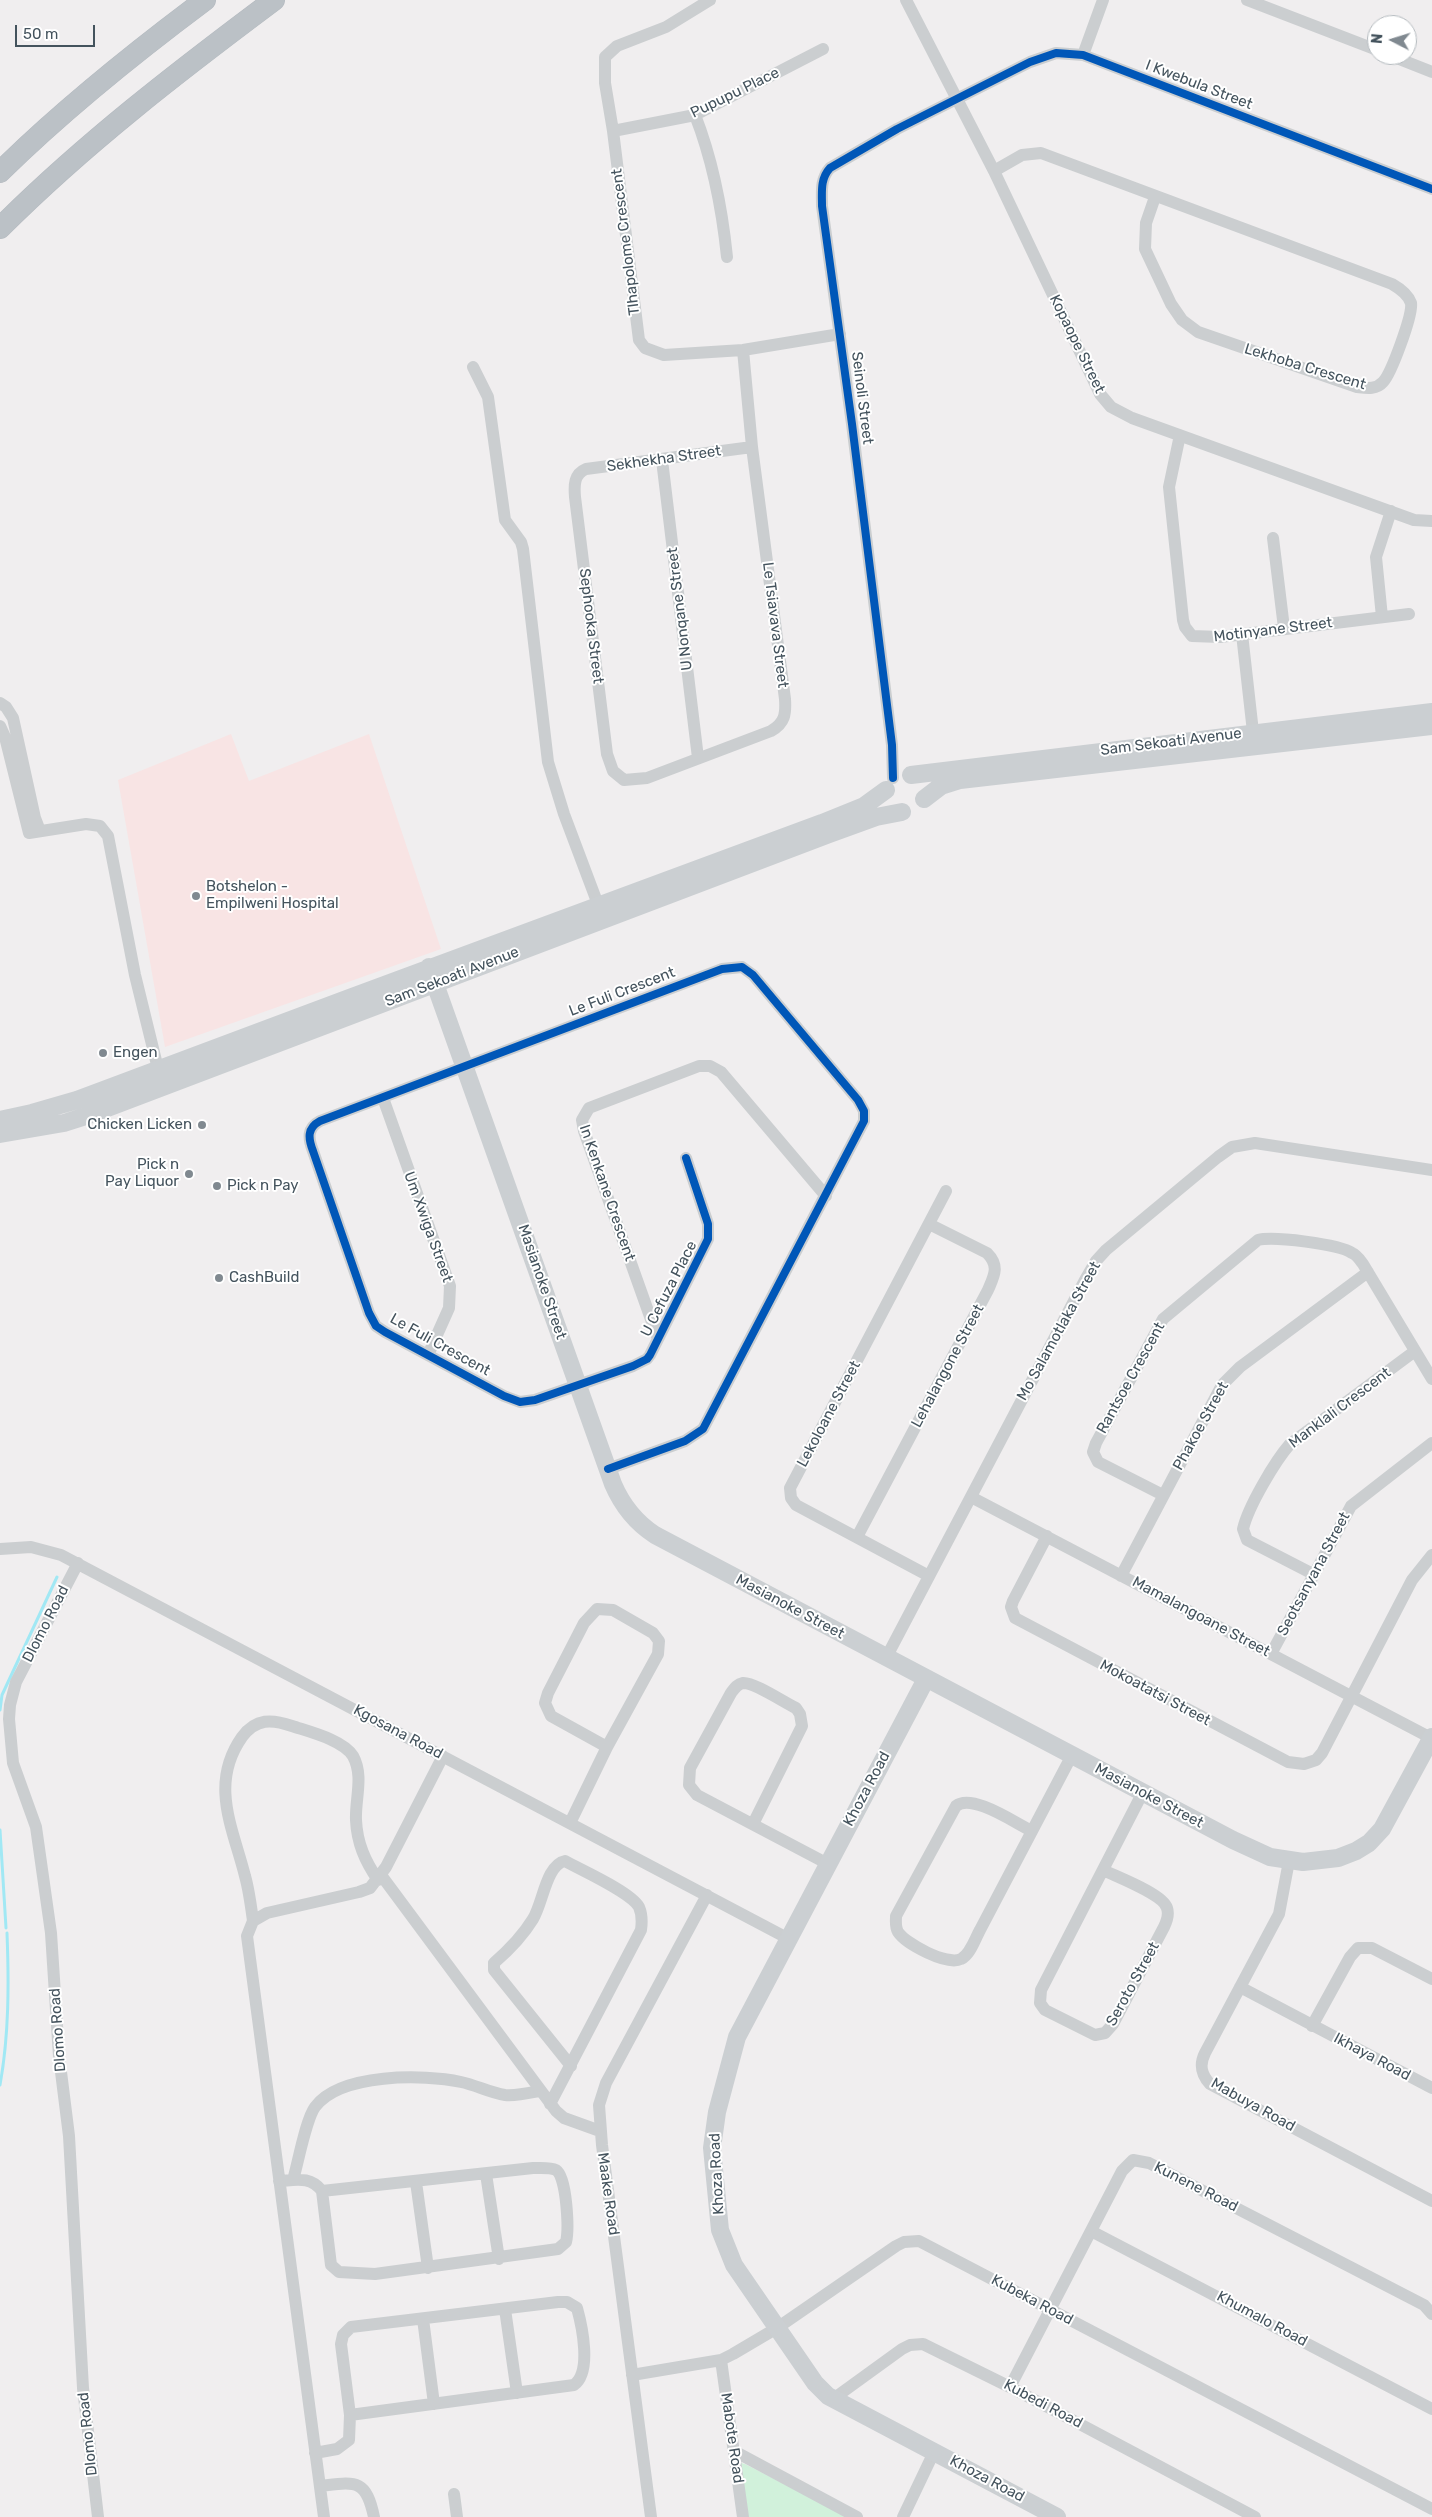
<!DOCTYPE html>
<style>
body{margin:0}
#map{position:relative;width:1432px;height:2517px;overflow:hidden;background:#f0eeef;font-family:Rubik,sans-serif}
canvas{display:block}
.north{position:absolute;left:1367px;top:15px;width:50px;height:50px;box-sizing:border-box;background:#fff;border:1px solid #b4babe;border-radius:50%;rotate:275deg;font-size:14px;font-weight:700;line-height:20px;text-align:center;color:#44535d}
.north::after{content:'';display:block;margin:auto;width:18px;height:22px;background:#808990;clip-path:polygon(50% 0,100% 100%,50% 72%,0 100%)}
.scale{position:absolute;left:15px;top:25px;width:80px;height:22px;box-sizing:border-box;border:2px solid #44535d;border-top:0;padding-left:6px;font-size:15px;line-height:18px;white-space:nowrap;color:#44535d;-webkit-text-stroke:4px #fff;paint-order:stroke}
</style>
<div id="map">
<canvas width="1432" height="2517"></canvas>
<div class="north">N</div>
<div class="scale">50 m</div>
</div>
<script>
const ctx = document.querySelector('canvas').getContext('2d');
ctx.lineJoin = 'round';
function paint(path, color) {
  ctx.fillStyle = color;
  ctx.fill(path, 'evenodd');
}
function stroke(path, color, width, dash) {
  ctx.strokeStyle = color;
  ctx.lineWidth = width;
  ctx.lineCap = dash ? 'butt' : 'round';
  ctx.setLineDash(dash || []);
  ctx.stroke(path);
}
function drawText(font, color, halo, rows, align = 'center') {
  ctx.font = font + ' Rubik,sans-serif';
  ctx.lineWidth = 4;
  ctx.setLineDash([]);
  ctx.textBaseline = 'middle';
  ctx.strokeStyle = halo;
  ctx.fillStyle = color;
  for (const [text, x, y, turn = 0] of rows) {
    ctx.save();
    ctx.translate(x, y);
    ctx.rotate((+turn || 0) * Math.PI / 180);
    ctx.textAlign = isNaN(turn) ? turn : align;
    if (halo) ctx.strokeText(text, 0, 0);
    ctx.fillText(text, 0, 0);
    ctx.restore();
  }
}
paint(new Path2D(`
 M231,734L249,781L369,734L441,949L165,1047L118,780Z`), '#f8e4e4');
paint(new Path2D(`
 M741,2463L745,2464L849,2517H746Z`), '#d1f1db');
stroke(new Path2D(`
 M0,1710L2,1695L57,1577
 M0,1830L6,1928
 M0,2085C9,2035 9,1984 7,1933`), '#a1e8f4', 3);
const highway = new Path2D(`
 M0,172C63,110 134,53 205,0
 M0,228C84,144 179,71 274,0`);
stroke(highway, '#b3b9bf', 22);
stroke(new Path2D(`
 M710,0L666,27L617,46L605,57V83L613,131L639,340L645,348L664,355L743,350L840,334
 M906,0L994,171L1100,394L1111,407L1132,418L1414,520L1432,521
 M1247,0L1377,50
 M1083,55L1103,0
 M1389,55L1432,72
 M695,115C713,161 722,208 727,257
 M613,131L695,115L823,49
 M994,171L1022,155L1041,153L1392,284C1399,288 1408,294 1411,303C1413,315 1391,374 1383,382C1376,390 1366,388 1357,387L1198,332L1182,320L1171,304L1145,249L1146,223L1155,197
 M743,350L752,447L785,699C786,714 785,723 771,731L647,778L624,780L613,771L607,754L575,497C574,485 574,474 586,469L752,447
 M473,367L488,397L505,520L521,542L523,549L548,762L564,814L599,907
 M1180,435L1169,487L1183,620L1185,627L1192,636L1220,637L1409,614
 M662,460L698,758
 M1273,538L1284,628
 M1382,617L1376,557L1391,511
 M1242,634L1253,732
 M0,703L6,707L13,718L35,818L40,831
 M0,726L5,737L29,833L86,824L100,826L108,836L135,975L160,1077
 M893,778L892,745L852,424L822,206C822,192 820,179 830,168L897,129L1030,62L1056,53L1083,55L1432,189
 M383,1098L450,1286L449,1308L428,1355
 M658,1339L584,1131L582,1120L589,1108L699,1066H710L721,1072L826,1196
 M608,1469L685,1441L703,1429L864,1121V1111L858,1100L753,975L742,967L722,969L320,1121C307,1128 308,1138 313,1151L369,1313L376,1326L385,1332L504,1396L520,1402L535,1400L633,1366L647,1359L650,1355L708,1239V1224L686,1158
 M1163,1495L1098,1462L1093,1452L1096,1443L1163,1319L1258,1240C1273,1236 1339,1244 1352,1253C1357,1255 1360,1260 1363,1264L1432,1379
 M971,1497L1431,1738
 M1047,1536L1013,1601L1011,1607L1015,1618L1288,1762L1304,1764L1316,1760L1322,1753L1412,1580L1432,1555
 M857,1537L988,1290C994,1276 1000,1266 987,1253L929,1224
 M0,1549L31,1547L61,1555L789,1939
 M78,1563L16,1682L10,1705L9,1719L13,1763L36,1827L51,1933L59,2056L69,2136L83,2388L98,2517
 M1313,1574L1247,1540L1243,1529C1248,1507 1275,1461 1290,1444L1415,1351
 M929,1576L796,1505L791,1498L790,1488L946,1191
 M1121,1576L1222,1385L1240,1367L1368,1272
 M1271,1654L1351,1506L1432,1443
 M886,1658L1085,1280L1096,1261L1106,1250L1218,1157L1232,1147L1255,1143L1432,1170
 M570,1823L607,1747L658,1654L659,1641L653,1633L613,1610L597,1609L584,1623L548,1693L545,1703L551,1716L607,1747
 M753,1824L802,1726L800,1714L796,1708C785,1703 754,1682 743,1683C737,1684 734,1689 731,1693L690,1768L689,1785L697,1795L828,1864
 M1032,1831C1015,1823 972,1793 956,1806L896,1916C896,1922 895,1927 898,1932C906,1944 947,1966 961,1959C970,1955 975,1939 980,1930L1072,1755
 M1289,1861L1279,1914L1205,2053C1199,2065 1201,2074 1210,2084L1432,2201
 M1103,1870C1117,1877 1163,1894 1167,1908C1169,1914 1167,1921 1164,1927L1113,2024L1105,2033L1095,2035L1045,2010L1040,2003L1041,1990L1143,1792
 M381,1875L556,2111L564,2118L600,2131
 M253,1921C251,1906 249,1890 245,1876C233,1828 209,1784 242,1737C256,1718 272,1719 292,1726C310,1732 343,1740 353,1756C364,1776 355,1799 356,1820C357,1843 365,1861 378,1880
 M1240,1987L1432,2088
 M1312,2026L1350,1957L1358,1948H1372L1432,1979
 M550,2104L641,1930C642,1923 642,1914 639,1907C631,1892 581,1870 565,1861C546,1865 543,1903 533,1919C522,1937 509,1950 494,1963V1970L571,2066
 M486,2174L499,2259
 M293,2180C298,2163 306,2119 315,2107C340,2073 424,2074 461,2082C476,2085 490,2093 505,2095C516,2096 529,2093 539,2091
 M279,2181C297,2180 310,2176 322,2191L331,2265L339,2272L375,2274L558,2249L566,2242C569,2230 567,2177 556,2170C550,2167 540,2168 533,2168L322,2191
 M416,2182L428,2268
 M1091,2231L1432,2409
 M505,2309L517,2393
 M423,2319L434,2404
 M721,2360L743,2517
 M632,2375L721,2360L733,2354L777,2328L896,2246L904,2242L919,2241L1432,2509
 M1010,2387L1122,2171L1133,2160L1149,2163L1424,2305L1432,2314
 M833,2399L902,2349L910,2345L923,2344L1010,2387L1255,2517
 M734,2451L857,2517
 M315,2453L337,2449L349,2440L350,2415L341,2344L343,2335L351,2327L558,2302H567L577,2308C582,2326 592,2372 574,2385L350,2415
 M320,2486C355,2482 366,2478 374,2517
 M454,2494L457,2517
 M324,2517L247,1936L253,1921L267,1913L359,1892L370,1888L386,1867L443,1756
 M651,2517L602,2145L599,2105L606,2083L707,1895
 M903,2517L934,2452`), '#cbced0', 12);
stroke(new Path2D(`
 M911,775L1432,712
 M924,799L941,786L960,780L1432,726
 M429,967L613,1484C622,1505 635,1522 655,1535L1233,1840L1270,1857L1303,1862L1338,1858L1356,1851L1369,1843L1382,1829L1432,1737
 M0,1120L32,1113L77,1100C325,1007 574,914 822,823L864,806L886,790
 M0,1134L64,1123L86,1116L829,834L876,817L902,812
 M926,1679L737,2037L717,2112L712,2148L720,2230L734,2265L815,2383L828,2396L1057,2517`), '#cbcfd2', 18);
stroke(highway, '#bbc1c6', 21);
stroke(new Path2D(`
 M893,778L892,745L852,424L822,206C822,192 820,179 830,168L897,129L1030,62L1056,53L1083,55L1432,189
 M608,1469L685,1441L703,1429L864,1121V1111L858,1100L753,975L742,967L722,969L320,1121C307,1128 308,1138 313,1151L369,1313L376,1326L385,1332L504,1396L520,1402L535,1400L633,1366L647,1359L650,1355L708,1239V1224L686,1158`), '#0057b8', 8);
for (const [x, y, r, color] of [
 [196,896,5,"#808990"],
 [103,1053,5,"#808990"],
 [202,1125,5,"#808990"],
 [189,1174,5,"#808990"],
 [217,1186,5,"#808990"],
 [219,1278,5,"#808990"]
]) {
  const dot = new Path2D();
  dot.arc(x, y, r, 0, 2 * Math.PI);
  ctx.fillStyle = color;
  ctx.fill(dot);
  stroke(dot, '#fff', 2);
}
drawText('15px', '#44535d', '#fff', [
 ["I Kwebula Street",1199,85,21],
 ["Pupupu Place",735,93,-26],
 ["Tlhapolome Crescent",626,242,-97],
 ["Kopaope Street",1077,344,64],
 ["Lekhoba Crescent",1305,367,17],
 ["Seinoli Street",862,398,83],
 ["Sekhekha Street",664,459,-8],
 ["U Nonqane Street",680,609,-97],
 ["Le Tsiavava Street",775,625,83],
 ["Sephooka Street",591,626,83],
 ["Motinyane Street",1273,630,-7],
 ["Sam Sekoati Avenue",1171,742,-7],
 ["Sam Sekoati Avenue",452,977,-21],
 ["Le Fuli Crescent",622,992,-21],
 ["In Kenkane Crescent",607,1193,71],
 ["Um Xwiga Street",428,1227,70],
 ["Masianoke Street",542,1282,71],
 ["U Cefuza Place",669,1289,-63],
 ["Mo Salamotlaka Street",1059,1331,-61],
 ["Le Fuli Crescent",440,1345,29],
 ["Lehalangone Street",948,1366,-62],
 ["Rantsoe Crescent",1131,1378,-61],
 ["Manklali Crescent",1340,1408,-37],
 ["Lekoloane Street",829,1414,-62],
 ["Phakoe Street",1201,1426,-61],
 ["Seotsanyana Street",1314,1574,-62],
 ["Masianoke Street",790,1607,28],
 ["Mamalangoane Street",1201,1617,28],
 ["Dlomo Road",46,1624,-63],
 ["Mokoatatsi Street",1155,1693,28],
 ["Kgosana Road",398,1732,28],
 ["Khoza Road",867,1789,-62],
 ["Masianoke Street",1149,1796,28],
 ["Seroto Street",1133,1984,-61],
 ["Dlomo Road",58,2030,-94],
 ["Ikhaya Road",1372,2057,28],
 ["Mabuya Road",1253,2105,29],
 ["Khoza Road",717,2174,-93],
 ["Kunene Road",1196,2187,27],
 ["Maake Road",608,2194,82],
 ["Kubeka Road",1032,2300,28],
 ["Khumalo Road",1262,2319,28],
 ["Kubedi Road",1043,2404,28],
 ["Dlomo Road",88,2434,-96],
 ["Mabote Road",732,2438,82],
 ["Khoza Road",987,2479,28]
]);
drawText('15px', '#44535d', '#fff', [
 ["Botshelon -",206,887],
 ["Empilweni Hospital",206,904],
 ["Engen",113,1053],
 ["Chicken Licken",192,1125,"right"],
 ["Pick n",179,1165,"right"],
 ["Pay Liquor",179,1182,"right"],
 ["Pick n Pay",227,1186],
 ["CashBuild",229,1278]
], 'left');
</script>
